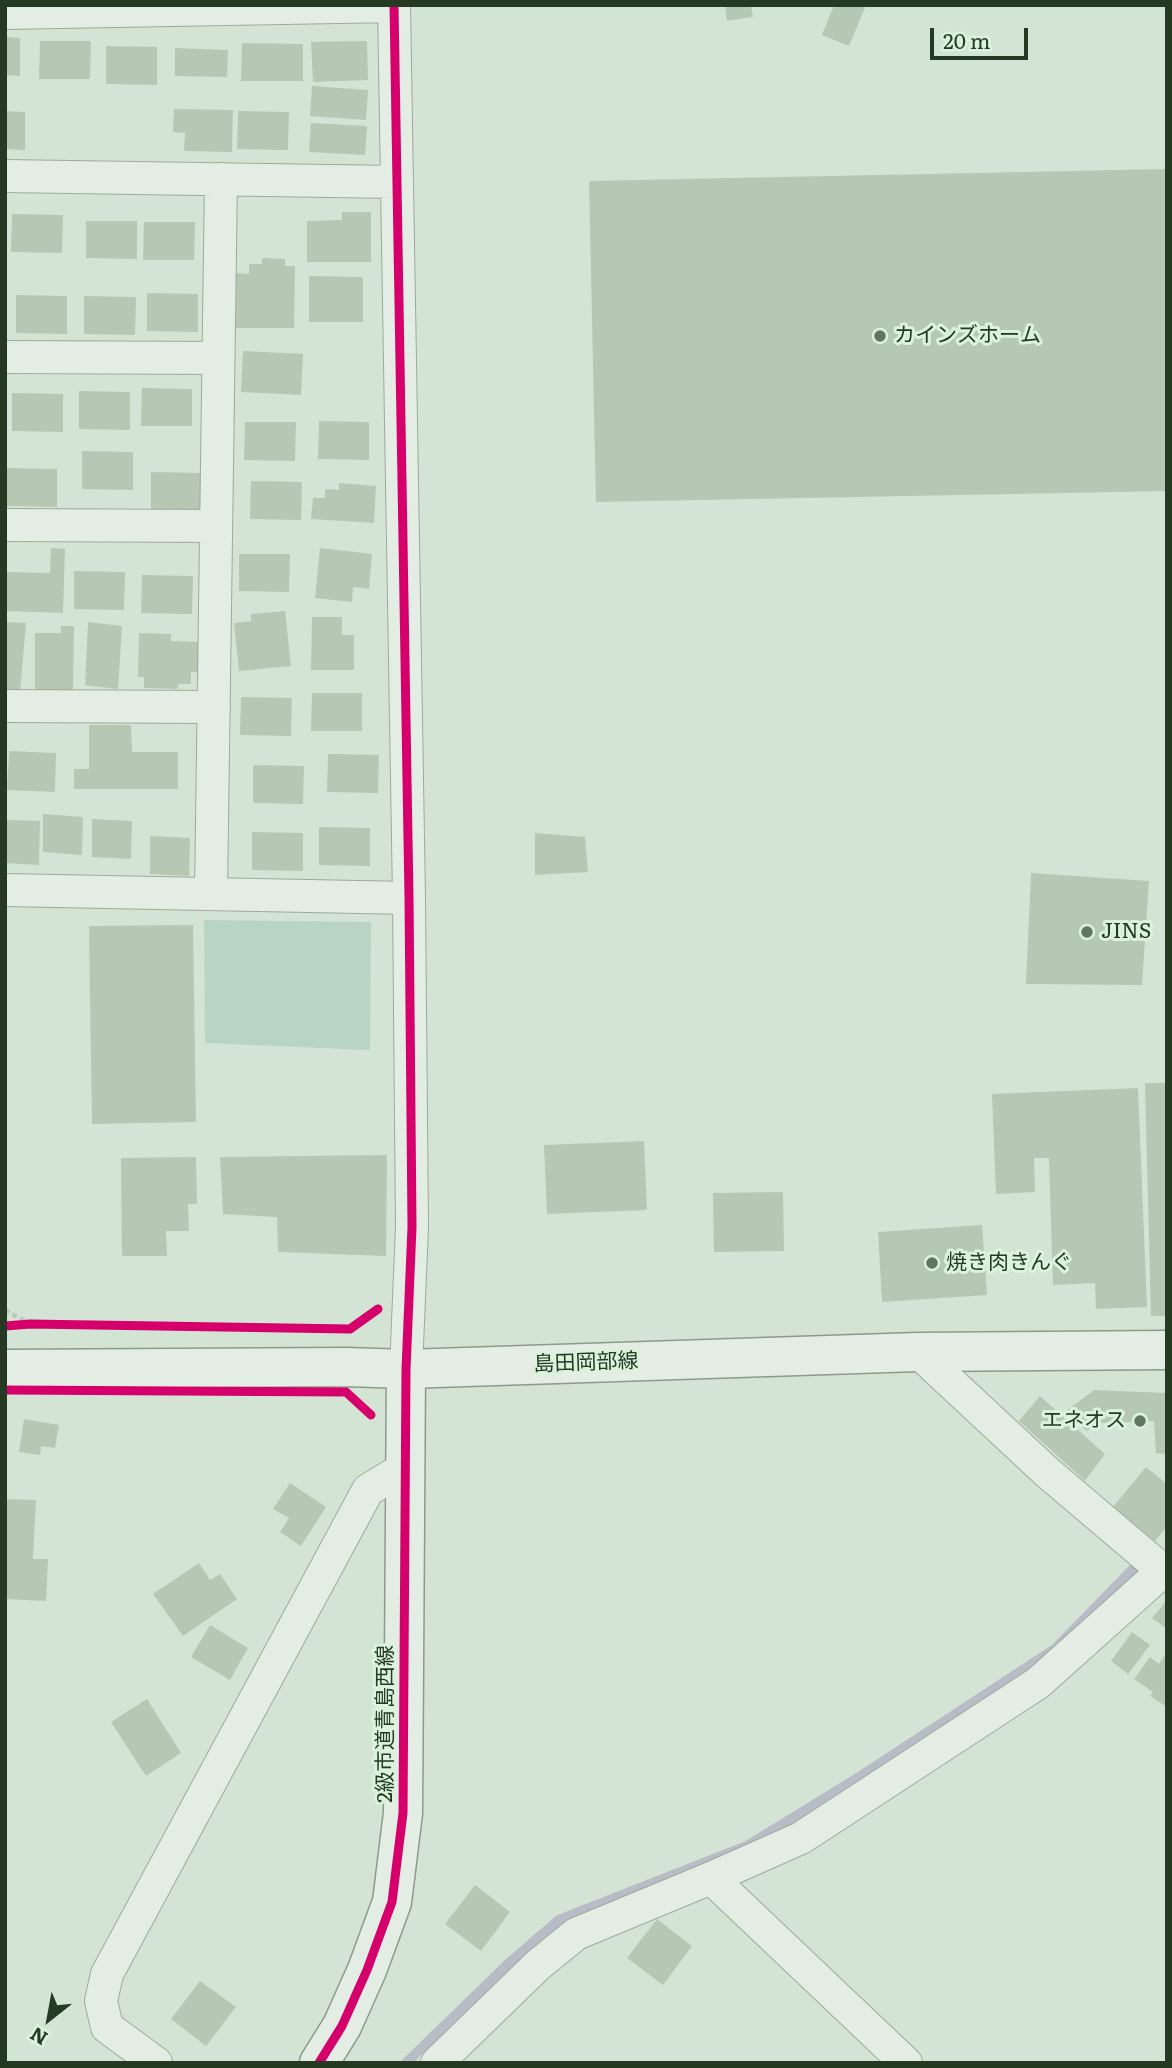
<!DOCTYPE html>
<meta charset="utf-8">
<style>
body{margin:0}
#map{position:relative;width:1172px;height:2068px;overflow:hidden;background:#d3e4d4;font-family:Literata,serif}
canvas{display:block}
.frame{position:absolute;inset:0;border:7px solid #263923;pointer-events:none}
.north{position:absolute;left:14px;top:1984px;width:70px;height:70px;-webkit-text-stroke:5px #dbf3dd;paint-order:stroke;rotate:211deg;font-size:19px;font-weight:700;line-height:28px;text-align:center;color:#263923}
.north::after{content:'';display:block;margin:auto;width:24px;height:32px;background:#263923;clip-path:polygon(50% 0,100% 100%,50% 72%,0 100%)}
.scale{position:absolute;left:930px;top:28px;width:98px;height:32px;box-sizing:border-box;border:4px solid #263923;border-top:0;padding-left:9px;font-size:21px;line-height:24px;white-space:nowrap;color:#263923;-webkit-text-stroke:5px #dbf3dd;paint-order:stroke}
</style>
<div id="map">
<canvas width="1172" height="2068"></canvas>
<div class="frame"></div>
<div class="north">N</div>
<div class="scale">20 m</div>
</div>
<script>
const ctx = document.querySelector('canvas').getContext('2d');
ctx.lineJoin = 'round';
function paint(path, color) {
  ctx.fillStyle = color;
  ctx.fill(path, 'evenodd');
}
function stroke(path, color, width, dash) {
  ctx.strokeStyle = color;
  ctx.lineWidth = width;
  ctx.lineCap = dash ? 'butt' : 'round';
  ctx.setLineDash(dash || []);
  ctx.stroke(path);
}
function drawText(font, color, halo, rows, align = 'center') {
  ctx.font = font + ' Literata,"Noto Sans JP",serif';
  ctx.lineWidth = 6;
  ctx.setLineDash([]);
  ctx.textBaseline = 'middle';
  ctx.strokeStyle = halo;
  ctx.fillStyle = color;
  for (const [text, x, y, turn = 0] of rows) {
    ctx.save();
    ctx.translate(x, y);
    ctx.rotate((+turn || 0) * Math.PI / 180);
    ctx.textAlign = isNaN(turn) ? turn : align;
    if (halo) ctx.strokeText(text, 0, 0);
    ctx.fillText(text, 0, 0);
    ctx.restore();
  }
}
paint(new Path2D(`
 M204,920L371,922L370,1050L205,1043Z`), '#b7d5c2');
stroke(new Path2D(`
 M406,2063L509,1963L559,1920L747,1846L861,1776L1055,1649L1138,1564`), '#b8bcc7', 10);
paint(new Path2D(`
 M725,5H751L753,17L727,21Z
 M834,5H866L849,46L822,35Z
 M5,37L20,38V76L5,75Z
 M40,41H91L90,79H39Z
 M367,41L368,80L313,82L311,42Z
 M242,43L303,44V81H241Z
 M106,46L157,47V85L106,84Z
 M175,48L228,50L227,77L175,76Z
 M312,86L368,90L366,120L310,116Z
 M174,109L233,110L232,152L184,151L185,133L173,132Z
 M5,111L25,112V150L5,149Z
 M238,111L289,112L288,150L237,149Z
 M311,123L367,126L365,155L309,152Z
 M1167,169V491L596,502L589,181Z
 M342,212H371V262H307V221L342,220Z
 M12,214L63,215L62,253L11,252Z
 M86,221H137V259L86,258Z
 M144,222H195L194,260H143Z
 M262,258L285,259V266H295L294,328H235L236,273L249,274V264H262Z
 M309,276L363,277V322H309Z
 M147,293L198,294V332L147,331Z
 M16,295L67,296V334L16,333Z
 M84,296L136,297L135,335L84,334Z
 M243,351L303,354L301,395L241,392Z
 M142,388L192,389V426H141Z
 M79,391L130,392V430L79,429Z
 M12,393L63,394V432L12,431Z
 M319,421L369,422V460L318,459Z
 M245,422H296L295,461L244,460Z
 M82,451L133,452V490L82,489Z
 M7,468L57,469V507L6,506Z
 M151,472L203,473L202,512L151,510Z
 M251,481L302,482L301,520L250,519Z
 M339,483L376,486L374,523L311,519L313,498H325V489L339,490Z
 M51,548L65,549L63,613L5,611V572L50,573Z
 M320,548L372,554L369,589L353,587L352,602L315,598Z
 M239,554H290L289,592L239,591Z
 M74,571L125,572L124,610L74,609Z
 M142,575L193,576L192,614L141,613Z
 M285,611L291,666L239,671L234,623L251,621V614Z
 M312,617H342V635H354V670H311Z
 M5,622L26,623L20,693L5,692Z
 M88,622L122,626L118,689L85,685Z
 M61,626H74L73,692H35V633H61Z
 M139,633L171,634V641L202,642L201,672H191V684H179L177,689L144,688V677H138Z
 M312,693H362V731H311Z
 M241,697L292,698L291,736L240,735Z
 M89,725H131L132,752H178V789H74V769H89Z
 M9,751L56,753L55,792L7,790Z
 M328,754L379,755L378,793L327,792Z
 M253,765L304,766L303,804L253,803Z
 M43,814L83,817L82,855L43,852Z
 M92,819L132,821L131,859L92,857Z
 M5,820L40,821L39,865L5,863Z
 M319,827L370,828V866L319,865Z
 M252,832L303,833V871L252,870Z
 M535,833L585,837L588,872L535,875Z
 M150,836L190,838L189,876L150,874Z
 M1031,873L1149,881L1142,985L1026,984Z
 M193,925L196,1122L92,1124L89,926Z
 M1145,1083H1167V1316H1151Z
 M1138,1088L1147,1307L1096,1309L1095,1283L1053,1285L1049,1158H1034L1035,1192L996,1194L992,1094Z
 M644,1141L647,1210L547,1214L544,1145Z
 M387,1155L386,1256L278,1252L277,1217L223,1214L220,1157Z
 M196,1157L197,1204H188L189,1231H166L167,1256H122L121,1158Z
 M783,1192L784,1251L714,1252L713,1193Z
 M982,1225L987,1295L882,1302L878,1232Z
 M1094,1390L1167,1393V1454L1156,1453L1154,1421L1095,1423L1087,1431L1074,1421L1066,1411Z
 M1040,1396L1105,1454L1085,1481L1019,1421Z
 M24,1419L59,1425L55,1448L41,1446L40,1455L19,1452Z
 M1146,1467L1167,1484V1526L1155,1541L1113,1507Z
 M290,1483L326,1507L301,1546L280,1532L289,1518L273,1509Z
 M5,1499L36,1500L33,1559H48L46,1601L5,1599Z
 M199,1563L210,1580L220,1574L237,1599L183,1636L153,1594Z
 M1167,1600V1629L1152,1618Z
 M210,1625L248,1648L230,1680L191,1657Z
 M1132,1632L1150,1645L1128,1674L1111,1661Z
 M1164,1656L1167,1658V1707L1150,1696L1153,1692L1134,1679L1150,1657L1159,1664Z
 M147,1699L181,1753L146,1776L111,1722Z
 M475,1885L510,1912L481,1951L445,1924Z
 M657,1919L692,1946L663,1985L627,1958Z
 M200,1981L236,2007L206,2046L171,2019Z`), '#b6c8b4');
const street = new Path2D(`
 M394,5L409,898L412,1227L406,1369
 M5,13L394,6
 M5,176L396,182
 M5,357L218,358
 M5,525L216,526
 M5,706L214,707
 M5,890L409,898
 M211,894L221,179
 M918,1352L1048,1473L1167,1574
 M711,1878L906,2063
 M156,2063L107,2027L101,2001L107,1974L368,1490L406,1467
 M437,2063L538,1965L576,1934L711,1878L801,1838L1038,1683L1163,1571`);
const secondary = new Path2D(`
 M5,1369L346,1367L406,1369L918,1352L1167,1350
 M319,2063L342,2026L367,1970L392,1902L403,1813L406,1369`);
stroke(street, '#9caa9b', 34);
stroke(secondary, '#8c9a8b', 41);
stroke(new Path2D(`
 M5,1310L30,1324L309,1329
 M345,1329H350L376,1310`), '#bbc6ba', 4.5, [5, 3.5]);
stroke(street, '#e4ede4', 32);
stroke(secondary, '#e4ede4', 38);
stroke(new Path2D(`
 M5,1326L30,1324L350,1329L378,1309
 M5,1390L346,1392L371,1415
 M319,2063L342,2026L367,1970L392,1902L403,1813L406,1369L412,1227L409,898L394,5`), '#d6006c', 9);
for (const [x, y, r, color] of [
 [880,336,7,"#637561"],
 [1087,932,7,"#637561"],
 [932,1263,7,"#637561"],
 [1140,1421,7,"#637561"]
]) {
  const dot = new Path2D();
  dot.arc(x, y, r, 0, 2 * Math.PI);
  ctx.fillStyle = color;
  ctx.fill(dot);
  stroke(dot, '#dbf3dd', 2.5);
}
drawText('21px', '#263923', '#dbf3dd', [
 ["カインズホーム",894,336],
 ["JINS",1101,932],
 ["焼き肉きんぐ",946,1263],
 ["エネオス",1126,1421,"right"]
], 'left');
drawText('21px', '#263923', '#dbf3dd', [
 ["島田岡部線",586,1363,-2],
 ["2級市道青島西線",386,1724,-90]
]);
</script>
